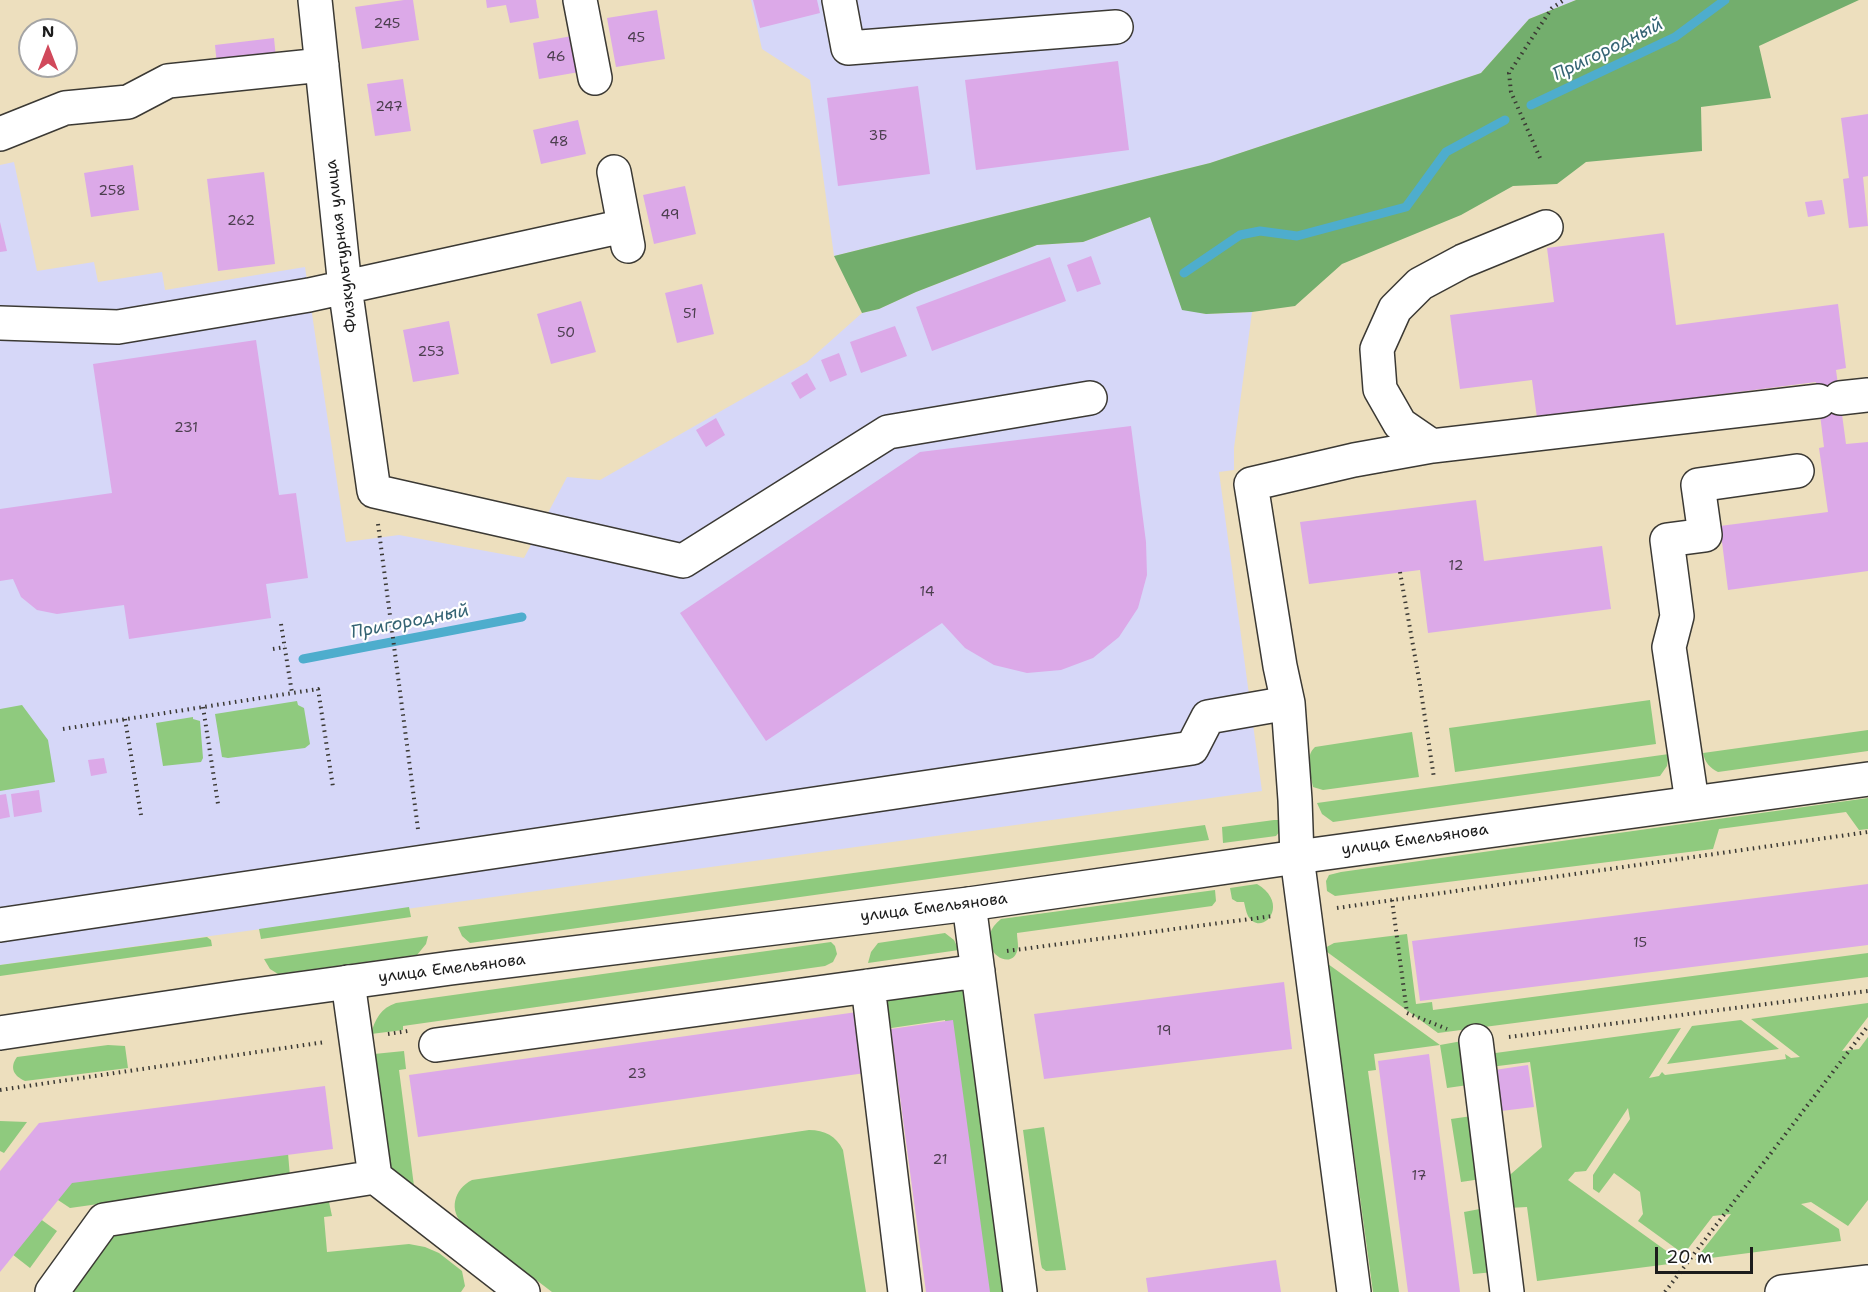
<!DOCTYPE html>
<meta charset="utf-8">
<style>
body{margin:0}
#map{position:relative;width:1868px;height:1292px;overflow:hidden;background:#eddfbe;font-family:"Shantell Sans",sans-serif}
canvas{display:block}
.north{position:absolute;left:18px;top:18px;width:60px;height:60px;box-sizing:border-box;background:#fff;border:2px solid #a4a4a4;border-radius:50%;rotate:0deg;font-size:16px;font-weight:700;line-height:24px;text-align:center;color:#1c1c1c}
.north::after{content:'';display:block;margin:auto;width:21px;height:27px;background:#d1495b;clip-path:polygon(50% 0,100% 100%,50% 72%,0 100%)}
.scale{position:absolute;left:1655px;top:1247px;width:98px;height:27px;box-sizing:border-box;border:3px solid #1c1c1c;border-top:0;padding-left:8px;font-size:18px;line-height:21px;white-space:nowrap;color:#1c1c1c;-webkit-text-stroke:4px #fff;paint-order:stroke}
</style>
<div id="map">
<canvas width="1868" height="1292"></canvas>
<div class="north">N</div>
<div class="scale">20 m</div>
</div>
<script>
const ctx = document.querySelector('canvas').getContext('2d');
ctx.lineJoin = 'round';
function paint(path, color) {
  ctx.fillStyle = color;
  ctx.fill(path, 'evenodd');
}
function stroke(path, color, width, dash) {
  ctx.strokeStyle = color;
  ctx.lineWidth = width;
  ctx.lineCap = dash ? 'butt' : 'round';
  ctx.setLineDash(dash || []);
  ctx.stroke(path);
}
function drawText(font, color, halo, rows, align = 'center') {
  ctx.font = font + ' "Shantell Sans",sans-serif';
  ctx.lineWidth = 4.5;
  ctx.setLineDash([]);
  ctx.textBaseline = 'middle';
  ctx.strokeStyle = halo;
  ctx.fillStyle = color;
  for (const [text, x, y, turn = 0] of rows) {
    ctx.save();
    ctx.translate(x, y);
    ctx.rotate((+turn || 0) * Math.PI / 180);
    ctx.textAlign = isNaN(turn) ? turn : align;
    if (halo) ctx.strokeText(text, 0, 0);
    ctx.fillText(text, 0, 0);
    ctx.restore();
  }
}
paint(new Path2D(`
 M751,0H1576L1529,19L1481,73L1210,163L834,256L810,80L762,49Z
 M14,162L37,271L94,262L98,282L162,272L165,290L305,267L346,542L399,535L524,558L567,477L600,480L807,362L862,313L879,309L916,292L1037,245L1083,242L1150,217L1182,309L1206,314L1252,312L1234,448V470L1219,472L1262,791L0,965V165Z`), '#d6d7f8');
paint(new Path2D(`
 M1650,700L1656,744L1455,772L1449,728Z
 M297,701L298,705L304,708L310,744L305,748L228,758L222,757L215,714Z
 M22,705L48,740L55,782L0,791V709Z
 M193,717V719L200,721L203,758L201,762L163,766L156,723Z
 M1868,730V751L1718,772C1710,768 1705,763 1703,753Z
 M1412,732L1419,777L1323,790L1313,787C1311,774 1304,757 1315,747Z
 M1669,754L1667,766L1660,776L1333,822L1322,814L1317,803Z
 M1868,798V829L1859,830L1846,812L1719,829L1713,849L1335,896L1327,891L1326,881L1329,875L1341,872Z
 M1274,820H1284L1281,830L1276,836L1223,843L1222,827Z
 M1205,825L1209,840L470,943L462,936L458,927Z
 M1257,884C1292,905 1261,938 1248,916C1246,912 1245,906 1244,902H1237L1232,899L1230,888Z
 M1215,890L1216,901L1212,906L1017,933C1017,937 1018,942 1018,947C1014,978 968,945 1001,919Z
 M409,907L411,917L261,939L259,929Z
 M945,933L954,940L959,950L868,963L871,952L878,943Z
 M1407,934L1416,1004L1432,1002L1433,1010L1868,953V977L1438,1033L1323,949L1334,943Z
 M428,936L426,944L417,955L278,974L270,969L264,959Z
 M207,937L211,940L212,946L0,976V965Z
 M831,942L835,946L837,954L833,962L825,966L403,1026V1030L371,1034C375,1019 381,1008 396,1003Z
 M1328,964L1440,1045L1462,1041L1468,1085L1447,1088L1440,1045L1374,1054L1376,1070L1368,1071L1399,1292H1373Z
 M962,970L1006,1292H984L945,1020L878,1030L879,979Z
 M1868,1003V1017L1842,1051L1859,1049L1868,1037V1200L1848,1226L1811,1202L1801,1204L1839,1229L1841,1241L1695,1260L1731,1214L1713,1216L1687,1250H1678L1638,1221L1643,1214L1640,1192L1614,1173L1599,1193L1593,1189V1175L1630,1119L1628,1108L1586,1171L1575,1172L1568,1180L1679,1260L1677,1263L1537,1281L1527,1207L1508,1208L1504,1180L1542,1147L1530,1062L1490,1067L1488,1054L1681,1028L1649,1078L1659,1076L1662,1072L1665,1075L1786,1059L1785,1054L1791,1058L1800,1057L1751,1019Z
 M1741,1020L1779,1049L1667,1064L1692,1026Z
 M108,1045L125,1046L128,1068L25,1081C14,1076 9,1068 17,1057Z
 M404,1051L406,1069L399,1070L414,1186L390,1170L374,1054Z
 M1472,1116L1481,1179L1461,1182L1451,1119Z
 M0,1121L27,1122L4,1153L0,1151Z
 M1044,1127L1066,1270L1046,1271L1042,1268L1041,1264L1023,1130Z
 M809,1130C825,1130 836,1136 843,1150L866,1292H552L464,1225C448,1211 454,1189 472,1180Z
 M288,1153L290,1177L70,1208L55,1198L68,1181Z
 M324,1198L329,1202L332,1216L324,1217L327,1252L409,1244L425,1247L439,1253L462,1271L465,1286L461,1292H71L123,1222Z
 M1485,1208L1494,1272L1473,1274L1464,1212Z
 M39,1218L57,1231L30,1268L12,1254Z`), '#8fca7e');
paint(new Path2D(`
 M1576,0H1859L1759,46L1771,98L1701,107L1702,151L1586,162L1557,184L1513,186L1461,215L1342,264L1295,306L1252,312L1206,314L1182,310L1150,217L1083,242L1037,245L916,292L879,309L862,313L834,256L1210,163L1481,73L1529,19Z`), '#73ae6d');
stroke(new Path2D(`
 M1531,105L1675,37L1725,0
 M1184,273L1240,235L1260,231L1297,236L1406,207L1446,152L1505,120
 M303,659L522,617`), '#4eadcd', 9);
paint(new Path2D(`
 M404,0H413L419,40L362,49L355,7Z
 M486,0H536L539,18L510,23L506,5L487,8Z
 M753,0H817L820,13L760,28Z
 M657,10L665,59L616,67L607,18Z
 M572,36L579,72L539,79L533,43Z
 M274,38L276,58L217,65L215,45Z
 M1118,61L1129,150L976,170L965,80Z
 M403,79L411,131L375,136L367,84Z
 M918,86L930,174L838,186L827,98Z
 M1868,114V176L1863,177L1868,226L1849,228L1843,179L1849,178L1841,118Z
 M578,120L586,154L541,164L533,130Z
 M133,165L139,210L91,217L84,173Z
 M264,172L275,264L218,271L207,179Z
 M685,186L696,234L654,244L643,195Z
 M1822,200L1825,214L1808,217L1805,202Z
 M0,222L7,251L0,252Z
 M1664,233L1676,325L1838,304L1846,368L1836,370L1846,444L1868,442V571L1728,590L1720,526L1828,512L1819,448L1824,447L1816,382L1537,418L1532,380L1460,389L1450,315L1554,302L1547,248Z
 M1091,256L1101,284L1077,292L1067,265Z
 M1050,257L1066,301L932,351L916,307Z
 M702,284L714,334L677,343L665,293Z
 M581,301L596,352L551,364L537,314Z
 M449,321L459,374L413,382L403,330Z
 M895,326L907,356L861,373L850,342Z
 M256,340L279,495L296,493L308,578L266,584L271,618L129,639L124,605L57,614L37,610L21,597L13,579L0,581V509L112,493L93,364Z
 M839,353L847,375L830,382L821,360Z
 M807,373L816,389L800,399L791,383Z
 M716,418L725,435L706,447L696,430Z
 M1131,426L1146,542L1147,575L1138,608L1119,637L1093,658L1061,670L1027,673L994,665L965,648L942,623L766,741L680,613L920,452Z
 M1476,500L1484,561L1602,546L1611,609L1428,633L1420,570L1309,584L1300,522Z
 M104,758L107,773L91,776L88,760Z
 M39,790L42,812L14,817L11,794Z
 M6,794L10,817L0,819V795Z
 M1868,884V945L1420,1001L1412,941Z
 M1284,982L1292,1049L1044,1079L1034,1014Z
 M857,1012L865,1073L418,1137L409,1075Z
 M953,1020L990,1292H926L891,1029Z
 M1429,1054L1460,1292H1408L1378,1061Z
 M1528,1065L1534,1107L1493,1112L1488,1071Z
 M325,1086L333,1149L72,1183L0,1272V1171L39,1123Z
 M1276,1260L1281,1292H1148L1146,1278Z`), '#dca9e8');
const minor = new Path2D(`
 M315,0L345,287L374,491L683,561L888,432L1090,398
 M580,0L595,78
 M839,0L848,48L1116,27
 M0,134L65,108L128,102L168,81L322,65
 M614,172L628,246
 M0,323L118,327L309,295L624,226
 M1840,398L1868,395
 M1432,446L1400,424L1380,389L1377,349L1395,309L1420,284L1463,261L1546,227
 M1692,802L1669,647L1677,616L1667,540L1705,535L1698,485L1797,471
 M969,904L1020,1292
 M0,925L1192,748L1208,717L1288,703
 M868,986L905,1292
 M1476,1041L1507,1292
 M436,1045L978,971
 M375,1177L523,1292
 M52,1292L104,1220L375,1177L348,982
 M1354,1292L1297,857L1295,800L1288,703L1280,666L1251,484L1354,460L1432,446L1819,401
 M1782,1292L1868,1282`);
const major = new Path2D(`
 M0,1033L240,997L451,968L969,904L1297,857L1868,779`);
stroke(minor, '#3b3934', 36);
stroke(major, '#3b3934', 36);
stroke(new Path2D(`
 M1540,158L1511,92L1509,73L1552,8L1564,0
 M378,524L418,829
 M1400,572L1420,685L1434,778
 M281,624L292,693
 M273,649L285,647
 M203,707L218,804
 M125,719L141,815
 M63,729L318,689L333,787
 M1392,900L1407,1013L1447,1029
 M1337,908L1868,832
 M1007,951L1273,916
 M388,1034L408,1031
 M1509,1037L1868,991
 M0,1090L325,1042
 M1665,1292L1868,1026`), '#3b3934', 4, [1.5, 4.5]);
stroke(minor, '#fff', 33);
stroke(major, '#fff', 33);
drawText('14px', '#4c3f4f', null, [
 ["245",387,24],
 ["45",636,38],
 ["46",556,57],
 ["247",389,107],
 ["3Б",878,136],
 ["48",559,142],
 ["258",112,191],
 ["49",670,215],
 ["262",241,221],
 ["51",690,314],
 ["50",566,333],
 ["253",431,352],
 ["231",186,428],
 ["12",1456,566],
 ["14",927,592],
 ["15",1640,943],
 ["19",1164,1031],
 ["23",637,1074],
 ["21",940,1160],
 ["17",1419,1176]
]);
drawText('16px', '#1c1c1c', '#fff', [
 ["Физкультурная улица",342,246,-97],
 ["улица Емельянова",1415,840,-8],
 ["улица Емельянова",934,908,-7],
 ["улица Емельянова",452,969,-7]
]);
drawText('italic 18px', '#356474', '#fff', [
 ["Пригородный",1608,50,-26],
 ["Пригородный",410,622,-11]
]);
</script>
